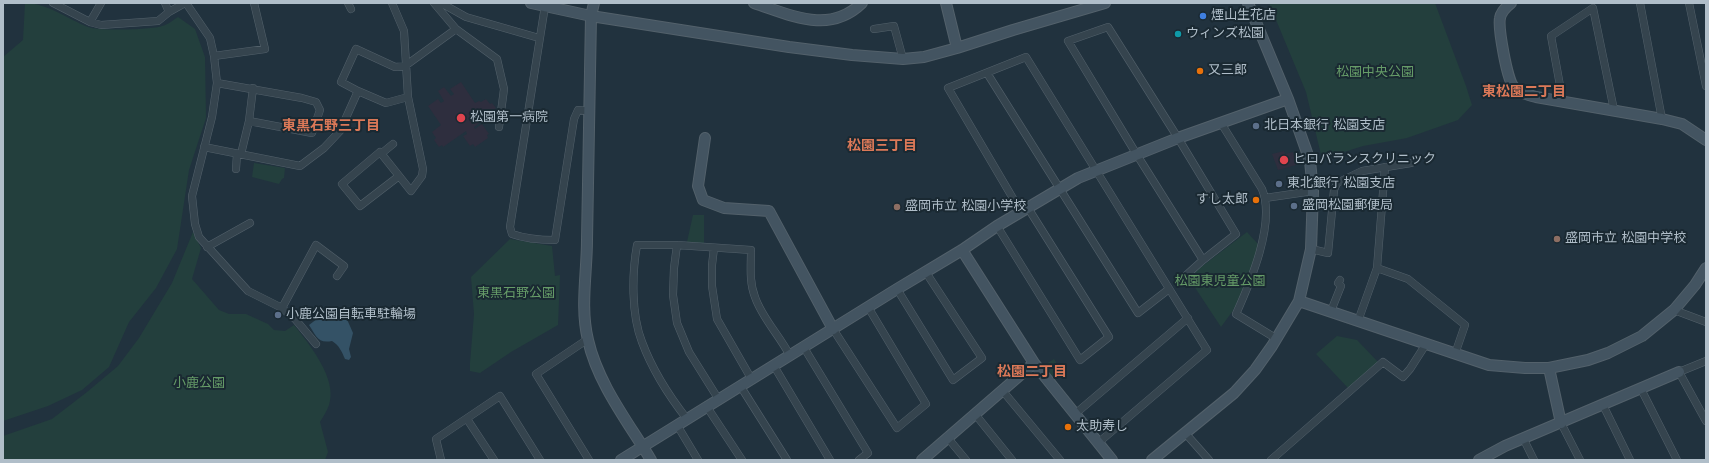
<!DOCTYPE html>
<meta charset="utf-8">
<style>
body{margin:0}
#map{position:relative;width:1709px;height:463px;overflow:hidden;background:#21323e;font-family:"DejaVu Sans",sans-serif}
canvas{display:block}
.frame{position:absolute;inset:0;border:4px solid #b0bec9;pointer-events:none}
</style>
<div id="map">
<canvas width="1709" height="463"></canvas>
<div class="frame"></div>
</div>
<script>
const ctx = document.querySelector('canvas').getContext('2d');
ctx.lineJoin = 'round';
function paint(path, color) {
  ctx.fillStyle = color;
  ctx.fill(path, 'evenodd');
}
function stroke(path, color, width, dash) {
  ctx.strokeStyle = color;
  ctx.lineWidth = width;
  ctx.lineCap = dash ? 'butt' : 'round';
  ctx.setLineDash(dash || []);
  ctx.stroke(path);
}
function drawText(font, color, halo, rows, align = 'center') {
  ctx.font = font + ' "DejaVu Sans","Noto Sans JP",sans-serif';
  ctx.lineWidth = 4;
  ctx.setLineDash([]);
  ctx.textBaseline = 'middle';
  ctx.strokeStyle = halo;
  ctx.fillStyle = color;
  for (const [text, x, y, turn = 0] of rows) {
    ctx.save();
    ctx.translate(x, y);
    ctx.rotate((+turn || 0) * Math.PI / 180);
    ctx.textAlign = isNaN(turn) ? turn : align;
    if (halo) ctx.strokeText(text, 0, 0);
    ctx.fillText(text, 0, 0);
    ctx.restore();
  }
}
paint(new Path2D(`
 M461,82L475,103L479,101L481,102L486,99L490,104L492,103L496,108L493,110L494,112L474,127L475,129L482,124L489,134L487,135L488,138L475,147L473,144L470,146L463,136L467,134L466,131L443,147L442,145L439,147L434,140L436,138L432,132L441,125L428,106L438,99L441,103L444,101L438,91L444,87L451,96L454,94L450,89Z
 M1284,151L1285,154L1293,152L1296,165L1278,170L1272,154Z`), '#2e2e3e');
paint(new Path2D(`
 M25,3C47,3 68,19 88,27C97,31 152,30 162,26C168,25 173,20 178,17L195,29L205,57L206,118L189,170L177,249L156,288L129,322L109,367L82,390L48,406L3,421V57L23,40Z
 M1269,3H1435L1466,86L1472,105L1458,120L1407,138L1363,146L1322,159L1306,92Z
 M254,163L285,168L284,178L282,179L279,184L252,177Z
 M693,215H704V243L687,242Z
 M193,232L201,248L192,279L219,310L229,314H246L268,324L274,330L285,331L294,325C309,344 338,379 329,405C327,411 323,417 320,422L328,452L325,460H3V436L52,419L87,392L118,366L139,338L172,283Z
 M1247,232L1258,244L1252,272L1244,291L1232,312L1221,327L1188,277Z
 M510,239L552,246L555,276L560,275L558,325L511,352L480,373L470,371V363L474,314L471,277Z
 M1337,336L1357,340L1378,362L1348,388L1316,354Z
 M1054,359L1063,374L1055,380L1043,366Z`), '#233f3d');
paint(new Path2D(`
 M334,306L346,317L353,333L349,349L351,357L349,360L345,359C342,352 339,345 332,341C317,344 316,335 309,325Z`), '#345266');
const street = new Path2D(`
 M53,3L90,22L101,25L158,21L169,12L185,3
 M165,3L169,12
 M186,3L210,38L214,56L217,83L212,117L192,196L195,224L199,237L248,291L282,308L295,319L316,344
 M348,3L351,9
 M392,3L404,31L408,97L423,169L422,176L411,191L380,152L342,184L360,206L399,176
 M434,3L456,29L497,59L504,89L499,127
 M441,3L466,17L539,38
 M1640,3L1662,119
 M1689,3L1706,86
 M545,6L510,227L512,234C526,239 540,240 555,240L574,119L578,110L589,111
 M90,22L101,3
 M1108,27L1178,138L1236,234L1203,260L1137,155L1068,41Z
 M874,29L894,26L903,59
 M214,56L265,49L254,3
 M987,73L1138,313L1169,289
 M217,83L302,98L316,102L320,110L312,133L249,121
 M408,97L386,103L358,91L341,82L356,49L395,67L405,66L456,29
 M1563,102L1551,36L1593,8L1614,110
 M1221,123L1262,189C1276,223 1250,283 1236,314L1277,339
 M204,147L300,166L324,148L340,131L358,91
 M382,153L393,144
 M241,154L249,121L253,88
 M236,169L237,154
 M1265,198L1313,191
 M1021,212L948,88L1026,57L1207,350L1098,443
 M997,226L1080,360L1109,337L1028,208
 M677,245L674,268L673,295L677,323L689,352L719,400
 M207,247L250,223
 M714,248L712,265V286L717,319L752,380
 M1311,249L1328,253L1334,190L1337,183L1362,171L1411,163
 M1377,268L1408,279L1465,325L1455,354
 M1183,278L1203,260
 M897,289L953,380L982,358L925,271
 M282,308L316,245L344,266L337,276
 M1674,310L1706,322
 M1331,311L1341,286L1338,283L1340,280
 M1358,321L1377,268L1385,167
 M833,329L897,428L926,404L868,307
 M588,339L536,374L589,460
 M803,346L868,453L859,460
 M1706,361L1679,372L1706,421
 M774,366L830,460
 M741,387L787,460
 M1641,389L1677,460
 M1002,390L1060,460
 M1603,405L1630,460
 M707,407L742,460
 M975,414L1012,460
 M1075,414L1188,318
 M467,419L494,460
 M687,419C669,396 652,369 642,342C631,314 632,273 637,245H677L751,250C751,266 749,282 755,297C762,318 780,336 790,356
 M1561,423L1580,460
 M677,425L698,460
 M1186,434L1209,460
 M947,437L966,460
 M1523,438L1534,460
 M441,460L436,439L500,396L540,460
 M1271,460L1383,362L1403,377L1410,369L1426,344`);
const secondary = new Path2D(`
 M531,3L591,16L789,47L852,55L903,59L924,57L957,48L1013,30L1105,3
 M594,3L591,16C589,90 588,165 587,240C587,273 580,307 588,340C598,384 628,422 651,460
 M754,3C791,15 829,35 862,3
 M946,3L957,48
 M1511,3C1506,7 1501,12 1500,18C1498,27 1507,81 1514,87C1520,93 1528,95 1536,97L1662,119L1682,124L1706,140
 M705,138L698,186L703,200L724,208L769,211L833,329
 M962,250L1034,363L1112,460
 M1299,301L1489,365L1525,368H1549L1588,360L1608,353L1642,336L1674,310L1695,285L1706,268
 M1549,368L1561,423
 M621,460L897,289L962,250L997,226L1078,178L1178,138L1288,99
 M922,460L1034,363
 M1152,460L1234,393L1255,370L1272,346L1299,301L1311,249L1313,191L1310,161L1288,99L1248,3
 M1479,460L1505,446L1679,372`);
stroke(street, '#53616b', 8);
stroke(secondary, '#53616b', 12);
stroke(street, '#35444e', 7);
stroke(secondary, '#435461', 10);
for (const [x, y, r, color] of [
 [1203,16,4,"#3f7fe0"],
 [1178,34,4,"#0f9aa8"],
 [1200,71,4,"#e8710a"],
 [461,118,5,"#e0444e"],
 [1256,126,4,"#5c6f8a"],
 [1284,160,5,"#e0444e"],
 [1279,184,4,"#5c6f8a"],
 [1256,200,4,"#e8710a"],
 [1294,206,4,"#5c6f8a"],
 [897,207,4,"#8d6e63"],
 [1557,239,4,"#8d6e63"],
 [278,315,4,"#5c6f8a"],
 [1068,427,4,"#e8710a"]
]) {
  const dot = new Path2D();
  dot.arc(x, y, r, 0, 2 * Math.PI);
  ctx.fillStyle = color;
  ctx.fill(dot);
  stroke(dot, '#1a2932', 1.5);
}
drawText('13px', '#b0bec9', '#1a2932', [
 ["煙山生花店",1211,16],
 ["ウィンズ松園",1186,34],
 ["又三郎",1208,71],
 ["松園第一病院",470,118],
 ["北日本銀行 松園支店",1264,126],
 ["ヒロバランスクリニック",1293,160],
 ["東北銀行 松園支店",1287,184],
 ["すし太郎",1248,200,"right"],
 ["盛岡松園郵便局",1302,206],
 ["盛岡市立 松園小学校",905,207],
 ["盛岡市立 松園中学校",1565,239],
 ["小鹿公園自転車駐輪場",286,315],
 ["太助寿し",1076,427]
], 'left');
drawText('13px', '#669c68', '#1a2932', [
 ["松園中央公園",1375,73],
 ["松園東児童公園",1220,282],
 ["東黒石野公園",516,294],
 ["小鹿公園",199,384]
]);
drawText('bold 14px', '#dc7958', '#1a2932', [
 ["東松園二丁目",1524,92],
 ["東黒石野三丁目",331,126],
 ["松園三丁目",882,146],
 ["松園二丁目",1032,372]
]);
</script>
